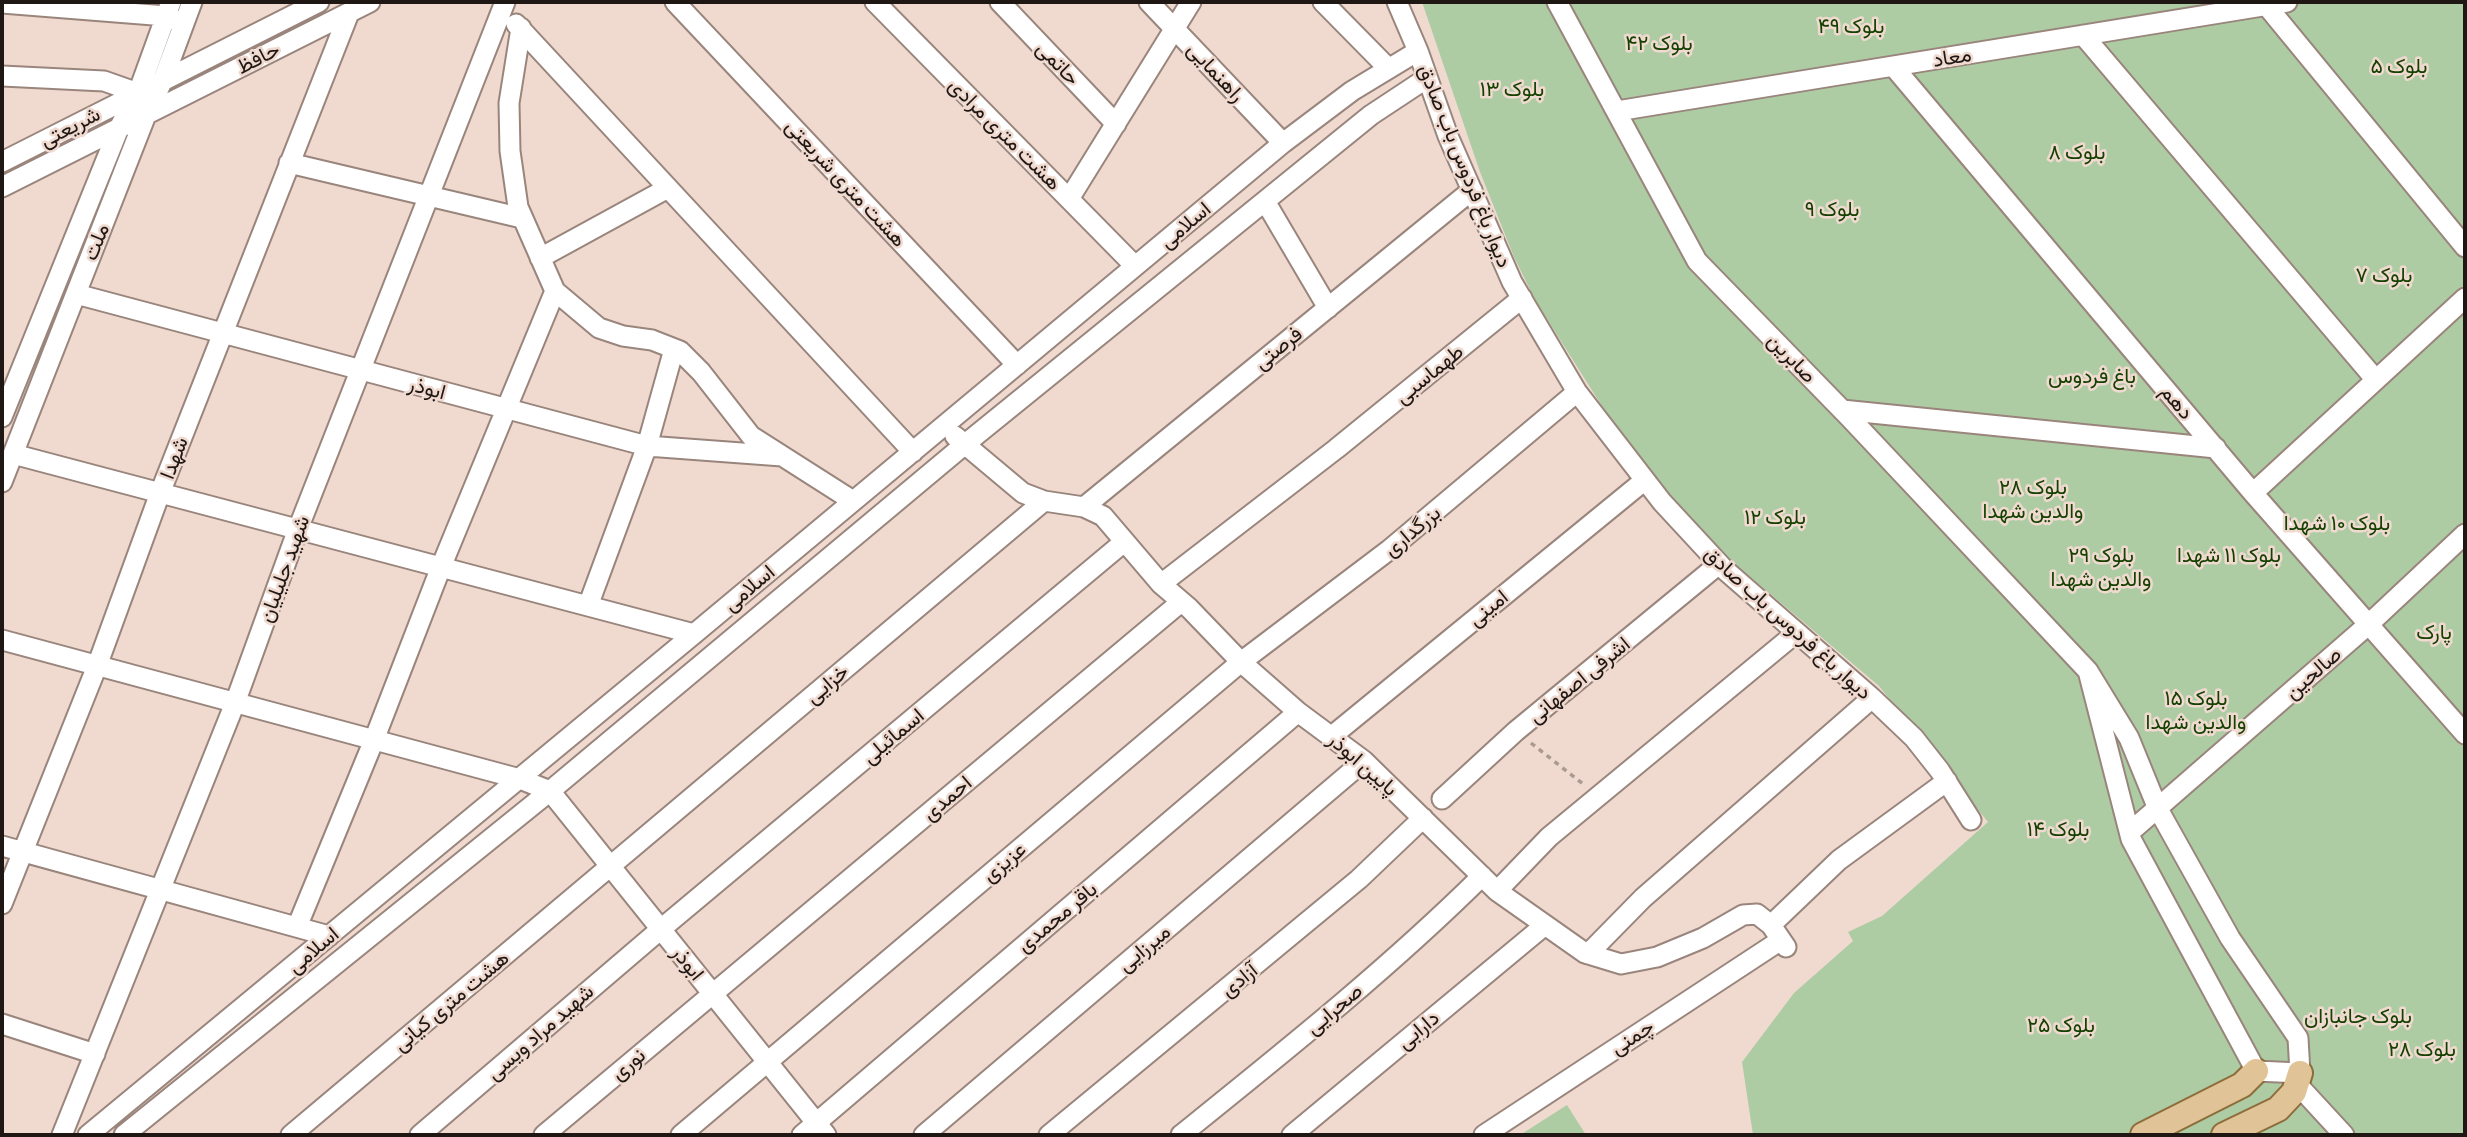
<!DOCTYPE html>
<meta charset="utf-8">
<style>
body{margin:0}
#map{position:relative;width:2467px;height:1137px;overflow:hidden;background:#f0dad0;font-family:Commissioner,sans-serif}
canvas{display:block}
.frame{position:absolute;inset:0;border:4px solid #1e1713;pointer-events:none}
</style>
<div id="map">
<canvas width="2467" height="1137"></canvas>
<div class="frame"></div>
</div>
<script>
const ctx = document.querySelector('canvas').getContext('2d');
ctx.lineJoin = 'round';
function paint(path, color) {
  ctx.fillStyle = color;
  ctx.fill(path, 'evenodd');
}
function stroke(path, color, width, dash) {
  ctx.strokeStyle = color;
  ctx.lineWidth = width;
  ctx.lineCap = dash ? 'butt' : 'round';
  ctx.setLineDash(dash || []);
  ctx.stroke(path);
}
function drawText(font, color, halo, rows, align = 'center') {
  ctx.font = font + ' Commissioner,Vazirmatn,sans-serif';
  ctx.lineWidth = 5;
  ctx.setLineDash([]);
  ctx.textBaseline = 'middle';
  ctx.strokeStyle = halo;
  ctx.fillStyle = color;
  for (const [text, x, y, turn = 0] of rows) {
    ctx.save();
    ctx.translate(x, y);
    ctx.rotate((+turn || 0) * Math.PI / 180);
    ctx.textAlign = isNaN(turn) ? turn : align;
    if (halo) ctx.strokeText(text, 0, 0);
    ctx.fillText(text, 0, 0);
    ctx.restore();
  }
}
paint(new Path2D(`
 M1422,2H2465V1135H1753L1742,1062L1794,993L1853,941L1848,932L1882,916L1988,822L1879,686L1709,542L1643,464L1600,403L1535,300L1514,257L1480,172Z
 M1567,1105L1586,1135H1520Z`), '#aecca4');
const minor = new Path2D(`
 M675,2L1017,365
 M875,2L1135,266
 M1000,2L1116,124
 M1149,2L1283,143
 M1323,2L1388,68
 M1397,2L1418,51L1448,136L1512,282L1577,392L1662,502L1725,570L1872,698L1914,738L1940,771L1971,820
 M1557,2L1697,261L1850,418L2088,671L2129,738L2158,809L2230,938L2298,1038L2300,1073L2256,1071L2131,839L2088,671
 M2265,2L2266,5L2465,247
 M2,3L166,16L175,20
 M516,24L913,452
 M2083,35L2376,380
 M1893,66L2253,493L2465,734
 M2,76L104,81L138,93
 M1617,111L2287,2
 M2,162L319,2
 M289,163L522,218
 M2,187L370,2
 M1069,199L1191,2
 M1265,201L1328,308
 M540,258L668,188
 M555,291L599,328L623,336L652,340L680,351L701,372L751,436L853,501
 M76,294L647,446L782,456
 M1842,410L2216,448
 M2,417L119,128L138,93L171,2
 M955,436L1023,493L1044,501L1084,507L1103,516L1161,584L1189,608L1241,662L1298,712L1364,761L1497,891L1585,953L1621,964L1657,957L1703,938L1743,915L1757,914L1771,925L1786,947
 M13,454L694,634
 M2,482L146,115L163,80L192,2
 M2253,493L2465,298
 M1084,507L1472,190
 M1161,584L1336,449L1522,298
 M588,606L647,446L674,349
 M2,640L520,779L550,791L826,1135
 M1332,736L1645,480
 M1442,799L1516,731L1719,564
 M2130,832L2369,624L2465,534
 M2,846L329,936
 M1497,891L1549,837L1796,633
 M2,904L97,666L160,493L349,13
 M1771,925L1839,860L1947,781
 M297,927L374,740L441,567L555,291L518,207L510,151L509,103L521,28
 M1588,954L1643,898L1872,698
 M2,1024L95,1054
 M2297,1084L2344,1135
 M62,1135L235,703L298,529L505,2
 M88,1135L694,634L1283,143L1352,91L1418,51
 M124,1135L550,791L964,445L1371,115L1427,78
 M291,1135L1044,501
 M420,1135L661,929L1124,542
 M544,1135L1181,602
 M681,1135L1241,662L1389,550L1577,392
 M802,1135L1298,712
 M924,1135L1364,761
 M1049,1135L1359,879L1423,818
 M1181,1135C1284,1052 1388,969 1482,876
 M1292,1135L1545,925
 M1484,1135L1781,940`);
const major = new Path2D(`
 M2143,1135L2242,1085L2256,1071
 M2224,1135L2278,1109L2294,1092L2300,1073`);
stroke(minor, '#99857c', 23);
stroke(major, '#8e6d3c', 28);
stroke(new Path2D(`
 M1531,743L1583,784`), '#ab9a92', 3.5, [5, 5]);
stroke(minor, '#fff', 19);
stroke(major, '#e0c497', 24);
drawText('21px', '#144000', '#f0dad0', [
 ["بلوک ۴۹",1851,26],
 ["بلوک ۴۲",1659,43],
 ["بلوک ۵",2399,66],
 ["بلوک ۱۳",1512,89],
 ["بلوک ۸",2077,152],
 ["بلوک ۹",1832,209],
 ["بلوک ۷",2384,275],
 ["باغ فردوس",2092,376],
 ["بلوک ۲۸",2033,487],
 ["والدین شهدا",2033,511],
 ["بلوک ۱۲",1775,517],
 ["بلوک ۱۰ شهدا",2337,523],
 ["بلوک ۲۹",2101,555],
 ["والدین شهدا",2101,579],
 ["بلوک ۱۱ شهدا",2229,555],
 ["پارک",2434,632],
 ["بلوک ۱۵",2196,698],
 ["والدین شهدا",2196,722],
 ["بلوک ۱۴",2058,829],
 ["بلوک جانبازان",2358,1016],
 ["بلوک ۲۵",2061,1025],
 ["بلوک ۲۸",2422,1049]
]);
drawText('21px', '#1e1713', '#f0dad0', [
 ["معاد",1952,57,-9],
 ["حافظ",258,58,-27],
 ["حاتمی",1058,63,46],
 ["راهنمایی",1216,72,47],
 ["شریعتی",70,127,-27],
 ["هشت متری مرادی",1005,134,45],
 ["دیوار باغ فردوس باب صادق",1465,166,68],
 ["هشت متری شریعتی",846,183,47],
 ["اسلامی",1185,225,-40],
 ["ملت",96,242,-68],
 ["فرصتی",1278,348,-39],
 ["صابرین",1792,358,46],
 ["طهماسبی",1429,374,-39],
 ["ابوذر",427,388,15],
 ["دهم",2177,402,50],
 ["شهدا",174,458,-69],
 ["بزرگداری",1412,531,-40],
 ["شهید جلیلیان",284,569,-70],
 ["اسلامی",749,588,-40],
 ["امینی",1488,608,-39],
 ["دیوار باغ فردوس باب صادق",1788,623,42],
 ["صالحین",2313,673,-41],
 ["اشرفی اصفهانی",1579,680,-39],
 ["خزایی",827,684,-40],
 ["اسمائیلی",893,736,-40],
 ["پایین ابوذر",1363,764,41],
 ["احمدی",947,798,-40],
 ["عزیزی",1004,862,-40],
 ["باقر محمدی",1057,917,-40],
 ["میرزایی",1144,948,-40],
 ["اسلامی",313,950,-40],
 ["ابوذر",688,963,51],
 ["آزادی",1239,980,-39],
 ["هشت متری کیانی",451,1001,-40],
 ["صحرایی",1334,1009,-40],
 ["دارابی",1418,1030,-40],
 ["شهید مراد ویسی",540,1032,-41],
 ["چمنی",1632,1037,-33],
 ["نوری",628,1064,-40]
]);
</script>
